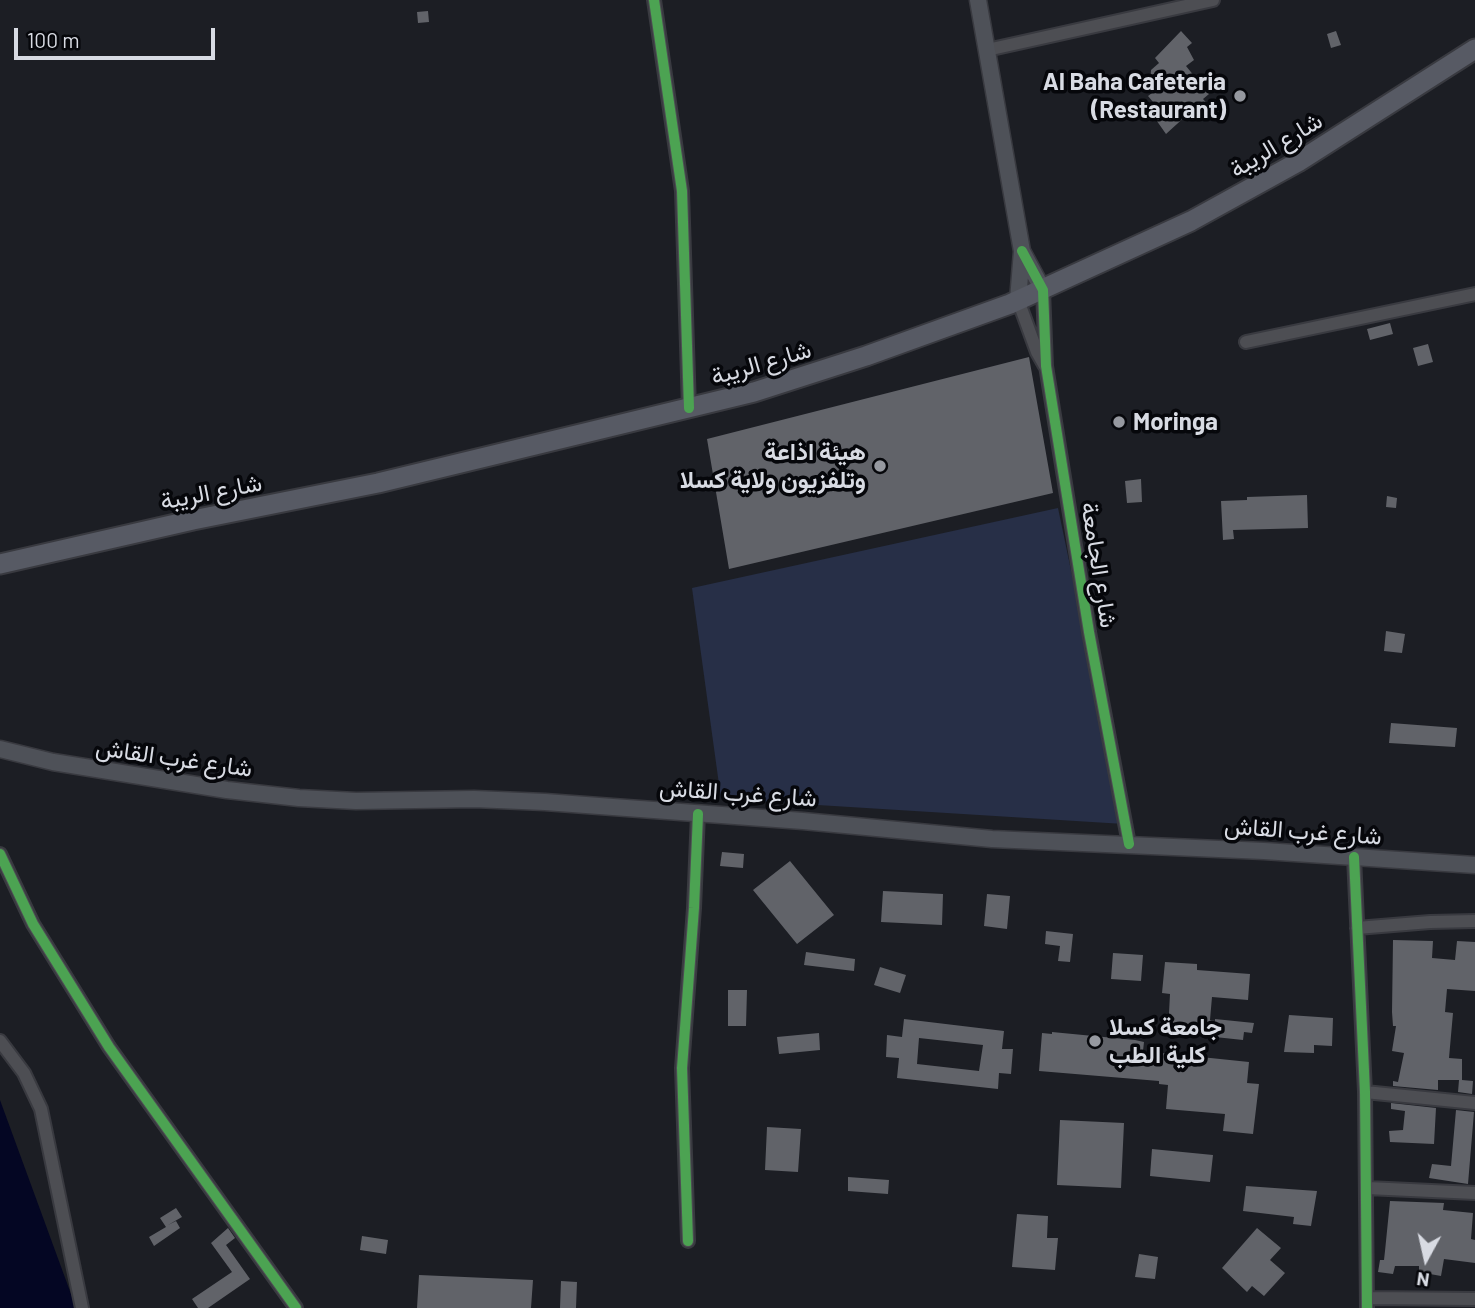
<!DOCTYPE html>
<meta charset="utf-8">
<style>
body{margin:0}
#map{position:relative;width:1475px;height:1308px;overflow:hidden;background:#1c1e24;font-family:Barlow,sans-serif}
canvas{display:block}
.north{position:absolute;left:1391px;top:1224px;width:70px;height:70px;-webkit-text-stroke:5px #06070b;paint-order:stroke;rotate:188deg;font-size:19px;font-weight:700;line-height:28px;text-align:center;color:#d8dbe3}
.north::after{content:'';display:block;margin:auto;width:24px;height:32px;background:#d8dbe3;clip-path:polygon(50% 0,100% 100%,50% 72%,0 100%)}
.scale{position:absolute;left:14px;top:28px;width:201px;height:32px;box-sizing:border-box;border:4px solid #d8dbe3;border-top:0;padding-left:9px;font-size:21px;line-height:24px;white-space:nowrap;color:#d8dbe3;-webkit-text-stroke:5px #06070b;paint-order:stroke}
</style>
<div id="map">
<canvas width="1475" height="1308"></canvas>
<div class="north">N</div>
<div class="scale">100 m</div>
</div>
<script>
const ctx = document.querySelector('canvas').getContext('2d');
ctx.lineJoin = 'round';
function paint(path, color) {
  ctx.fillStyle = color;
  ctx.fill(path, 'evenodd');
}
function stroke(path, color, width, dash) {
  ctx.strokeStyle = color;
  ctx.lineWidth = width;
  ctx.lineCap = dash ? 'butt' : 'round';
  ctx.setLineDash(dash || []);
  ctx.stroke(path);
}
function drawText(font, color, halo, rows, align = 'center') {
  ctx.font = font + ' Barlow,Vazirmatn,sans-serif';
  ctx.lineWidth = 7;
  ctx.setLineDash([]);
  ctx.textBaseline = 'middle';
  ctx.strokeStyle = halo;
  ctx.fillStyle = color;
  for (const [text, x, y, turn = 0] of rows) {
    ctx.save();
    ctx.translate(x, y);
    ctx.rotate((+turn || 0) * Math.PI / 180);
    ctx.textAlign = isNaN(turn) ? turn : align;
    if (halo) ctx.strokeText(text, 0, 0);
    ctx.fillText(text, 0, 0);
    ctx.restore();
  }
}
paint(new Path2D(`
 M1058,508L1124,824L721,799L692,588Z`), '#272f47');
paint(new Path2D(`
 M0,1100L71,1294L75,1308H0Z`), '#040623');
paint(new Path2D(`
 M428,11L429,22L418,23L417,12Z
 M1181,31L1192,43L1187,47L1194,60L1186,66L1209,94L1203,99L1210,107L1201,114H1188L1166,134L1147,107L1153,102L1148,96L1156,90L1150,84L1151,70L1159,63L1155,58Z
 M1336,31L1341,45L1331,48L1327,34Z
 M1390,323L1393,334L1370,340L1367,329Z
 M1428,344L1433,362L1418,366L1413,348Z
 M1029,357L1053,493L729,569L707,439Z
 M1141,479L1142,502L1127,503L1125,481Z
 M1307,495L1308,528L1233,530L1234,539L1223,540L1221,501L1247,500V497Z
 M1387,496L1397,498L1396,508L1386,507Z
 M1386,631L1405,634L1402,653L1384,651Z
 M1391,723L1457,728L1455,747L1389,743Z
 M722,852L744,854L743,868L720,866Z
 M790,861L834,915L797,944L753,890Z
 M883,891L943,894L942,925L881,922Z
 M987,894L1010,896L1007,929L984,926Z
 M1046,931L1073,934L1070,962L1058,961L1060,946L1045,944Z
 M1393,940L1433,941L1432,958L1455,960L1457,941L1475,942V991L1447,989L1445,1012L1453,1013L1449,1058L1462,1059V1080L1473,1081L1472,1094L1458,1092L1459,1080H1438V1090L1393,1086V1081L1398,1082L1404,1053L1392,1051L1396,1026H1393L1392,1012Z
 M806,952L855,959L854,971L804,965Z
 M1113,953L1143,955L1141,981L1111,979Z
 M1165,962L1197,964V970L1250,974L1248,1000L1212,997L1210,1020L1215,1021V1019L1254,1023L1252,1033L1244,1032L1243,1040L1168,1032L1170,994L1162,993Z
 M880,967L906,975L900,993L874,985Z
 M728,990H747L746,1026H728Z
 M1289,1015L1333,1018L1332,1046L1314,1045V1053L1284,1052Z
 M904,1019L1004,1031L1002,1049H1013L1011,1074L999,1073L998,1089L897,1078L899,1058L886,1057L887,1035L902,1037ZM919,1038L983,1045L979,1071L917,1064Z
 M1052,1032L1135,1040L1144,1042L1143,1051L1249,1062L1247,1083L1259,1084L1253,1134L1223,1131L1225,1114L1166,1109L1168,1085L1159,1084V1081L1039,1071L1042,1033L1052,1034Z
 M819,1033L820,1050L779,1054L777,1037Z
 M1391,1103L1436,1108L1434,1144L1390,1142L1389,1131L1403,1130L1405,1111L1391,1109Z
 M1456,1110L1474,1112L1468,1184L1429,1178L1432,1164L1451,1166Z
 M1060,1120L1124,1123L1121,1188L1057,1185Z
 M767,1127L801,1129L798,1172L765,1170Z
 M1152,1149L1213,1155L1210,1182L1150,1176Z
 M848,1177L889,1180L888,1194L848,1191Z
 M1246,1186L1317,1191L1311,1226L1293,1224L1294,1217L1243,1211Z
 M1390,1201L1444,1203L1443,1210L1473,1213L1471,1239L1475,1240V1263L1444,1259L1441,1276L1419,1272V1266H1395L1393,1274L1378,1272L1380,1260H1384L1385,1251Z
 M176,1208L182,1217L168,1225L176,1221L180,1228L154,1246L149,1237L166,1227L160,1218Z
 M1017,1214L1048,1216L1047,1238H1058L1055,1270L1012,1267Z
 M228,1228L235,1238L226,1245L250,1279L208,1308H198L192,1299L232,1272L211,1243Z
 M1257,1228L1281,1248L1270,1260L1285,1273L1264,1296L1252,1286L1247,1292L1222,1268Z
 M362,1236L388,1240L386,1254L360,1250Z
 M1139,1254L1158,1257L1155,1279L1135,1277Z
 M419,1275L533,1280L531,1308H417Z
 M561,1281L577,1282L576,1308H560Z`), '#616369');
const street = new Path2D(`
 M654,0L682,191L689,408
 M987,50L1213,0
 M1043,290L1046,366L1089,632L1129,844
 M1018,300L1037,352L1045,366
 M1246,342L1475,294
 M0,854L33,924L109,1047L296,1308
 M1354,857L1365,1092L1367,1308
 M1357,928L1430,922L1475,921
 M0,1041L24,1073L41,1109L82,1308
 M1365,1092L1475,1103
 M1367,1188L1475,1193
 M688,1241L682,1068L694,908L698,814
 M1367,1298L1475,1299`);
const secondary = new Path2D(`
 M978,0L1022,251L1018,300
 M1022,251L1043,290
 M0,749L53,762L227,790L299,798L356,801L474,799L545,802L803,821L992,839L1264,851L1475,865`);
const primary = new Path2D(`
 M0,564L193,520L378,483L754,392L866,356L1010,304L1191,221L1298,162L1475,49`);
stroke(street, '#393a40', 16);
stroke(secondary, '#393a40', 19);
stroke(primary, '#393a40', 23);
stroke(street, '#4d4e53', 12);
stroke(secondary, '#4e5158', 16);
stroke(primary, '#575a64', 19);
stroke(new Path2D(`
 M654,0L682,191L689,408
 M1022,251L1043,290L1046,366L1089,632L1129,844
 M0,854L33,924L109,1047L296,1308
 M1354,857L1365,1092L1367,1308
 M688,1241L682,1068L694,908L698,814`), '#4ca352', 10);
for (const [x, y, r, color] of [
 [1240,96,7,"#9699a0"],
 [1119,422,7,"#9699a0"],
 [880,466,7,"#9699a0"],
 [1095,1041,7,"#9699a0"]
]) {
  const dot = new Path2D();
  dot.arc(x, y, r, 0, 2 * Math.PI);
  ctx.fillStyle = color;
  ctx.fill(dot);
  stroke(dot, '#06070b', 2.5);
}
drawText('bold 24px', '#d8dbe3', '#06070b', [
 ["Al Baha Cafeteria",1226,82],
 ["(Restaurant)",1226,110],
 ["Moringa",1133,422,"left"],
 ["هيئة اذاعة",866,452],
 ["وتلفزيون ولاية كسلا",866,480],
 ["جامعة كسلا",1109,1027,"left"],
 ["كلية الطب",1109,1055,"left"]
], 'right');
drawText('24px', '#d8dbe3', '#06070b', [
 ["شارع الريبة",1276,145,-31],
 ["شارع الريبة",761,363,-16],
 ["شارع الريبة",211,492,-11],
 ["شارع الجامعة",1099,565,81],
 ["شارع غرب القاش",174,758,8],
 ["شارع غرب القاش",738,793,4],
 ["شارع غرب القاش",1303,831,4]
]);
</script>
